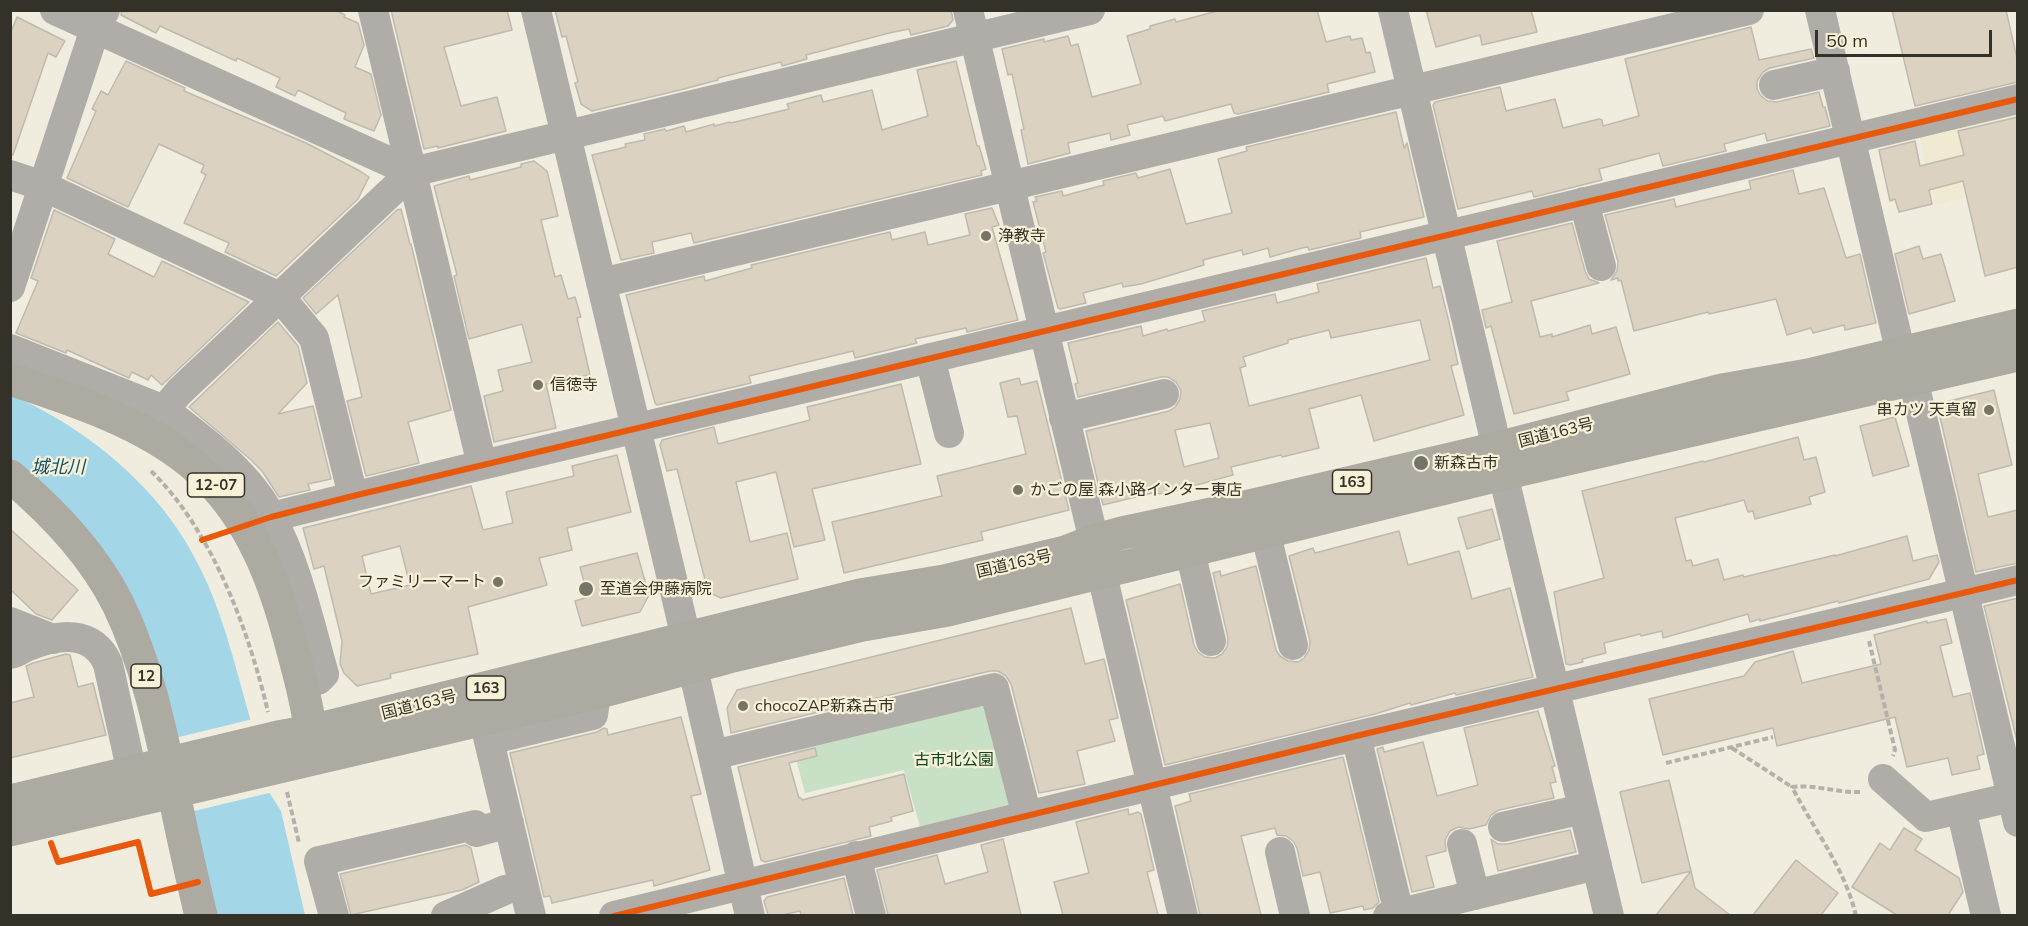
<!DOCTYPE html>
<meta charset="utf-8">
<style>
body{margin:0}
#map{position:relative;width:2028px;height:926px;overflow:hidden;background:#f0eddf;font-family:Mulish,sans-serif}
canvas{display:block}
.frame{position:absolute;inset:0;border:12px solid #343228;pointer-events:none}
.scale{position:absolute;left:1815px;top:30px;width:177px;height:27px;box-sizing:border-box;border:3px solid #343228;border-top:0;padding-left:8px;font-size:18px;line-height:21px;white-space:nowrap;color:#343228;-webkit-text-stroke:4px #f7f1d8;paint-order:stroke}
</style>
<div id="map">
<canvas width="2028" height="926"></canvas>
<div class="frame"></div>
<div class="scale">50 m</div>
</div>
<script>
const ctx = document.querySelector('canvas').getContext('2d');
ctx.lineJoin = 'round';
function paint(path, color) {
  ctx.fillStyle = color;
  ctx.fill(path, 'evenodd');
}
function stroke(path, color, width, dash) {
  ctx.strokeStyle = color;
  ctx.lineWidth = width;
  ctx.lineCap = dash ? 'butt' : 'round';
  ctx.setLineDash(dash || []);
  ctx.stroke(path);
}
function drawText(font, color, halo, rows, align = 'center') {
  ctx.font = font + ' Mulish,"Noto Sans JP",sans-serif';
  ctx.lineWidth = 4.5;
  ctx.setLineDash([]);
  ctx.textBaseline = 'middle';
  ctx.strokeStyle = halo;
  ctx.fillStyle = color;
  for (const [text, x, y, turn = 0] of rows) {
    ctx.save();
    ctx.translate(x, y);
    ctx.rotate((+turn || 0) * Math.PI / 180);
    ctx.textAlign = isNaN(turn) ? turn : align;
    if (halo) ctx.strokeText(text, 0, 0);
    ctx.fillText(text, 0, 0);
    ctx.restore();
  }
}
paint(new Path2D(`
 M2017,111V170L1962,184L1965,197L1936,205L1919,135Z`), '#efead1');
paint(new Path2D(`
 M978,699L992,706L1016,803L920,827L904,770L805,793L792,744Z`), '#c8e0c5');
paint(new Path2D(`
 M11,395C86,427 163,490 199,566C221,609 233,657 246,704C254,733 262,762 269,792L281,811L305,915H217L146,637L11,490Z`), '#a3d7e8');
paint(new Path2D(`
 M253,719L273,792L190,812L171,739Z`), '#f0eddf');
const building = new Path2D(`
 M122,10H335L345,15L344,17L358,23L364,45L355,67L371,74L381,115L374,131L344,119L346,113L298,90L295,96L276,87L280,78L237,58L236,61L160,26L156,33L121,15Z
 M391,10H507L512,30L444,47L461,106L497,97L506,131L438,148V146L424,149Z
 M555,10H951L953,20L948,26L911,35L909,29L889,33L806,55L807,59L782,66L781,62L718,78V80L680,90L592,111L581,104L575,83L578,82L566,36L562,37Z
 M1221,10H1317L1326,42L1350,36L1351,40L1362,38L1366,53L1370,52L1375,72L1327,84L1329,92L1238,114L1234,113L1231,104L1165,121L1163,116L1127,125L1130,135L1111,140L1110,133L1068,143L1070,153L1028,164L1021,130L1024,129L1020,111L1012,74L1008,75L1002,49L1044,39V42L1068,36L1071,46L1078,44L1092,97L1141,84L1127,36L1150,29V26L1175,19L1176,22Z
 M1426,10H1531L1537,32L1482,45L1480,35L1436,47Z
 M1892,10H2006L2018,63V82L1915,106Z
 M17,17L65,41L56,57L48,53L13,155L10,154V34Z
 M1751,27L1759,60L1811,49L1814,58L1770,68L1763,72L1757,81V89L1761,96L1768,101L1777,102L1819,92L1823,107H1825L1830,126L1767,141L1765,133L1724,144L1726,151L1663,166L1659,153L1599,169L1602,180L1534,197L1532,191L1458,209L1433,105L1435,102L1500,87L1506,111L1555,99L1563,128L1599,119L1602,120L1603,126L1639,116L1625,59Z
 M126,61L185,88L184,91L306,143L360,171L369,177L358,199L276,276L225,252L229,243L184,223L206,175L201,172L204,165L159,144L128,207L67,178L96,111L92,109L101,91L108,95Z
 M956,61L977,146H979L986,169L981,171L982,175L694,243L691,233L652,242L654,253L621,260L592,155L626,147L625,144L645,140L644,134L665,129L666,131L684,126L686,132L714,124V126L730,122L731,123L789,109L787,104L821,95L823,102L872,90L882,130L928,116L917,70Z
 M1396,112L1404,148L1407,143L1424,217L1360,232L1361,238L1309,250L1308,247L1302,248L1270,257L1268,248L1243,255L1242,250L1203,260L1204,265L1141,284L1123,287L1122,283L1083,293L1086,303L1060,309L1058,308L1043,253L1046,252L1033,202L1037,201L1035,197L1062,191L1063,196L1104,185L1103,181L1136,173L1138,178L1170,169L1186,224L1232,213L1218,159L1247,151L1246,147Z
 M2018,117V267L1985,276L1963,181L1929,190L1932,204L1899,212L1895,199L1890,201L1879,150L1915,141L1920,166L1964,155L1958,131Z
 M534,161L547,171L558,216L541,220L555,277L561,275L568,299L575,297L581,317L577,318L590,375L546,384L556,428L494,442L484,396L503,391L498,370L532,362L522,324L469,339L454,276L457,275L434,186L469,176L470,180L521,167V164Z
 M1793,170L1799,194L1824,188L1846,258L1860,254L1876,323L1845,330L1844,325L1813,333L1811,328L1787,335L1776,299L1709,314L1708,312L1634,331L1621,280L1618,281V278L1611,280L1617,271L1618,262L1605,215L1674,199L1676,207L1751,189L1749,181Z
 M992,208L999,225L992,227L1018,320L967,332L966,328L915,339L917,343L855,358L853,351L749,376L751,383L657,405L655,403L626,295L704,276L705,281L752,268L751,265L890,232L892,240L925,232L928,245L970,235L965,214Z
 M401,209L410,244H411L451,410L408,422L419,463L366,476L347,401L362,397L338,295L316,314L303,298L397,210Z
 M54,210L115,239L108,254L154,277L162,261L249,302L162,385L151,375L148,380L132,372L129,378L67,350L66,353L16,333L38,281L31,278Z
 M1572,223L1585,271L1589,279L1599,283L1531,301L1540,337L1552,334V337L1590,325L1592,334L1616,327L1630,374L1566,392L1569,400L1514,414L1491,326L1486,328L1482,310L1512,302L1497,241Z
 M1919,246L1923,259L1941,254L1955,301L1909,314L1895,254Z
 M1426,258L1433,288L1440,286L1448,318L1458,364L1451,366L1464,415L1374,441L1361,395L1309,409L1319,448L1282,457L1281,455L1231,467L1233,475L1171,492L1157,494L1156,492L1103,505L1086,431L1169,411L1175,407L1180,399L1181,391L1176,382L1168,377H1161L1078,397L1075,384L1078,383L1068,343L1141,326L1143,336L1167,329L1168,331L1205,321L1202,311L1275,294L1277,303L1319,292L1317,284ZM1420,320L1430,360L1249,406L1240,368L1246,366L1243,357L1288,343V340L1329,330L1331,338ZM1210,423L1219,458L1184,467L1175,430Z
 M278,322L298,346L307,383L278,414L313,406L331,479L308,484L310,490L279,497L262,471L250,459L189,407Z
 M1019,378L1021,385L1037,381L1069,510L981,532L983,540L844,573L832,522L942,496L937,476L1026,454L1017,416L1008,417L1000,383Z
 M901,384L921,464L812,489L825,540L794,547L776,472L736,482L750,542L787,533L798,579L721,598L708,592L677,469L667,471L660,445L662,440L714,427L718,444L810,420L807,407Z
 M1994,390L2012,465L1978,474L1988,517L2018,510V563L1976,572L1937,404Z
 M1895,417L1909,466L1873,476L1860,426Z
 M1798,437L1804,460L1816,457L1825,492L1809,497L1811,504L1755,519L1753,511L1748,512L1744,500L1675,518L1686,561L1691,560L1693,566L1718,559L1724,580L1743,575L1744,577L1835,555V556L1907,536L1913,561L1937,555L1939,562L1929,579L1839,603L1838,601L1760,621V619L1750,622L1748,614L1663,638L1662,631L1641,636L1640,634L1604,643L1606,653L1582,659L1583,662L1570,665L1566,664L1554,592L1604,578L1582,491L1703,461L1704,462Z
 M617,455L631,512L567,528L572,550L539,558L547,585L468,607L478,654L390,674L391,678L357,686L344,673L340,664L342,641L324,566L314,569L303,528L471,486L483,530L513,523L506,492L574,476L572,466ZM400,546L410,585L371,594L362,556Z
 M1492,509L1500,539L1467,549L1458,518Z
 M10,529L78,590L52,620L36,614L10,589Z
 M1399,531L1408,565L1459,551L1472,599L1510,588L1533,677L1456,695L1455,693L1411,705L1410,703L1375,714L1165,765L1126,600L1180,584L1194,645L1198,652L1205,657L1215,658L1222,654L1227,647L1228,638L1213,573L1220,571L1221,576L1256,566L1276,650L1280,656L1288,661L1298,662L1304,658L1309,650L1310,641L1289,556L1313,548L1315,553Z
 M637,553L649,595L640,612L582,626L575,601L588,597L580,567Z
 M2018,598V745L1984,606Z
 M1071,608L1085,664L1104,659L1118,718L1109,720L1115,741L1077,751L1085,784L1039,793L1011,684L1006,676L998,671H990L731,733L727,708L737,690Z
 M1946,619L1952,643L1940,646L1953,697L1970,693L1984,754L1977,756L1980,769L1952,775L1948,758L1907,767L1895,717L1777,746L1773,728L1663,755L1649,699L1744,676L1755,662L1793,651L1802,683L1881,664L1874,635L1927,621V623Z
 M66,654L70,655L78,687L93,683L106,735L10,758V703L34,697L26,666L33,663Z
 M1538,711L1555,766L1552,767L1556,782L1550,783L1554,798L1499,810L1491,815L1486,825L1469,829L1458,827L1450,831L1445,840L1446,851L1426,856L1434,887L1412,892L1377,749L1383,747L1384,752L1423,742L1437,796L1478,785L1464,728Z
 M681,717L701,794L691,796L710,870L654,886L653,880L552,903L550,896L544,897L510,753L597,732L604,728L607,729L608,735Z
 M815,748L817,756L789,763L799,798H801L802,800L904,774L913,811L891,817L892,821L869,827L871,836L765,862L761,860L738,767Z
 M1343,757L1379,902L1373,908L1364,910L1363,906L1330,913L1320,872L1303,876L1297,848L1293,841L1286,836L1277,835L1275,828L1241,836L1261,915H1200L1175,806L1191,801L1189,794Z
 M1669,780L1691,871L1642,883L1620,792Z
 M1128,809L1129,815L1138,812L1141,814L1154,870L1147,872L1158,915H1063L1054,882L1089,873L1076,822Z
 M1904,828L1922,839L1915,850L1959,878L1963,892L1948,915H1897L1852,887L1880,843L1890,850Z
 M1570,830L1576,852L1498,871L1491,839L1498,844H1507Z
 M1003,839L1021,915H888L877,870L937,855L945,884L988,872L981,845Z
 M465,845L471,848L479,882L462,890L351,915L340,874Z
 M1796,860L1838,893L1821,915H1753Z
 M1691,871L1695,888L1730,915H1656Z
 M844,878L853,915H801L800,911L782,915H768L764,901L767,897Z`);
paint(building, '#dbd2c1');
stroke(building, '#bfbab0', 1.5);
stroke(new Path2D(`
 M151,471C212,530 249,631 268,712
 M202,540L217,535
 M1869,641L1891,733L1895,750L1893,756
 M1732,748L1792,787
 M1666,763L1773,737
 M287,792L299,843
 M53,847L58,862L138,842L151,894L167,890
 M1856,916C1845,868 1814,830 1792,787C1815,784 1837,793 1860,792`), '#b4b1aa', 4, [6, 3]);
stroke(new Path2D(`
 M55,10L412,172
 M373,10L482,465
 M536,10L679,608L750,916
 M968,10L1183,916
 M1393,10L1497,448
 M1820,10L1901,354
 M1774,85L1835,71
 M10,175L43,186L280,297L314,338L353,496
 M1584,202L1601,266
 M601,283L1749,10
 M10,287L95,29L105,10
 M10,349L164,410L179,392L412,172L1090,10
 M930,358L949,433
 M1913,379L2018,822
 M164,410C202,439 249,473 271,517C297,565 309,622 324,674L318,680
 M1064,418L1164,394
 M1503,474L1609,916
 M271,517L482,465L2018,99
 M1265,531L1293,645
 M1190,551L1211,641
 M10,622L53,639
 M10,654C17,653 21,649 28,646C58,634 93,629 108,664L132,773
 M1356,736L1399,913
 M488,737L531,916
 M489,740L593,715L596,693
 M713,755L994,688L1027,816
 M1883,779L1926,817L2012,797
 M1961,809L1986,916
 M1503,827L1583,809
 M1462,844L1475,895
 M1280,852L1295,916
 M856,856L871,916
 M334,916L319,861L475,825L476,832L509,823
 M446,916L505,890
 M614,916L1356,736L2018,580
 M1388,916L1597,865`), '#b0ada9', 30);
stroke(new Path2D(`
 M10,379C165,429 243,466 288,633C299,673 310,712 313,753
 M10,476C53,512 93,554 118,604C150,670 163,743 178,813C185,848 193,881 201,916
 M10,801L278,737L311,731L860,595L944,581L1065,552L1093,541L1122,533L1254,505L1497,448L1722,390L1808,375L2018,325
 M10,830L596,693L729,657L863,625L948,610L1503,474L2018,355`), '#adaaa2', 33);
stroke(new Path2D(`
 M202,540L271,517L353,496L2018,99
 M51,843L58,862L138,842L151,894L198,882
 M614,916L1356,736L2018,580`), '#e8590c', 6);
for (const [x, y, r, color] of [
 [986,236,6,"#767368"],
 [538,385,6,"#767368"],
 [1989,410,6,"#767368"],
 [1421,463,8,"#767368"],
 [1018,490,6,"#767368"],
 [498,582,6,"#767368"],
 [586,589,8,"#767368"],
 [743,706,6,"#767368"]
]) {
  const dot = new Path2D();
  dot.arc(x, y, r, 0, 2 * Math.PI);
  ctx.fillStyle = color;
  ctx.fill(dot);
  stroke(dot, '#f7f1d8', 2);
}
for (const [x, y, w] of [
 [1352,482,39],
 [216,485,57],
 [146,676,30],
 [486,688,39]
]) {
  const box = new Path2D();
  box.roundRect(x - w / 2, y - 12, w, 24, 4.5);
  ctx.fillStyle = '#f7f1d8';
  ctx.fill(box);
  stroke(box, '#343228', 1.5);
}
drawText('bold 15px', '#343228', null, [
 ["163",1352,482],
 ["12-07",216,485],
 ["12",146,676],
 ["163",486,688]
]);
drawText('16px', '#343228', '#f7f1d8', [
 ["浄教寺",998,236],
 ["信徳寺",550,385],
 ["串カツ 天真留",1977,410,"right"],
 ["新森古市",1434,463],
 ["かごの屋 森小路インター東店",1030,490],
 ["ファミリーマート",486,582,"right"],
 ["至道会伊藤病院",600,589],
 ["chocoZAP新森古市",755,706]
], 'left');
drawText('16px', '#343228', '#f7f1d8', [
 ["国道163号",1556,433,-14],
 ["国道163号",1014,564,-13],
 ["国道163号",419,705,-14]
]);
drawText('16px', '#074920', '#f7f1d8', [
 ["古市北公園",954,760]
]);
drawText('italic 18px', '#0f5065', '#f7f1d8', [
 ["城北川",58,468]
]);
</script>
